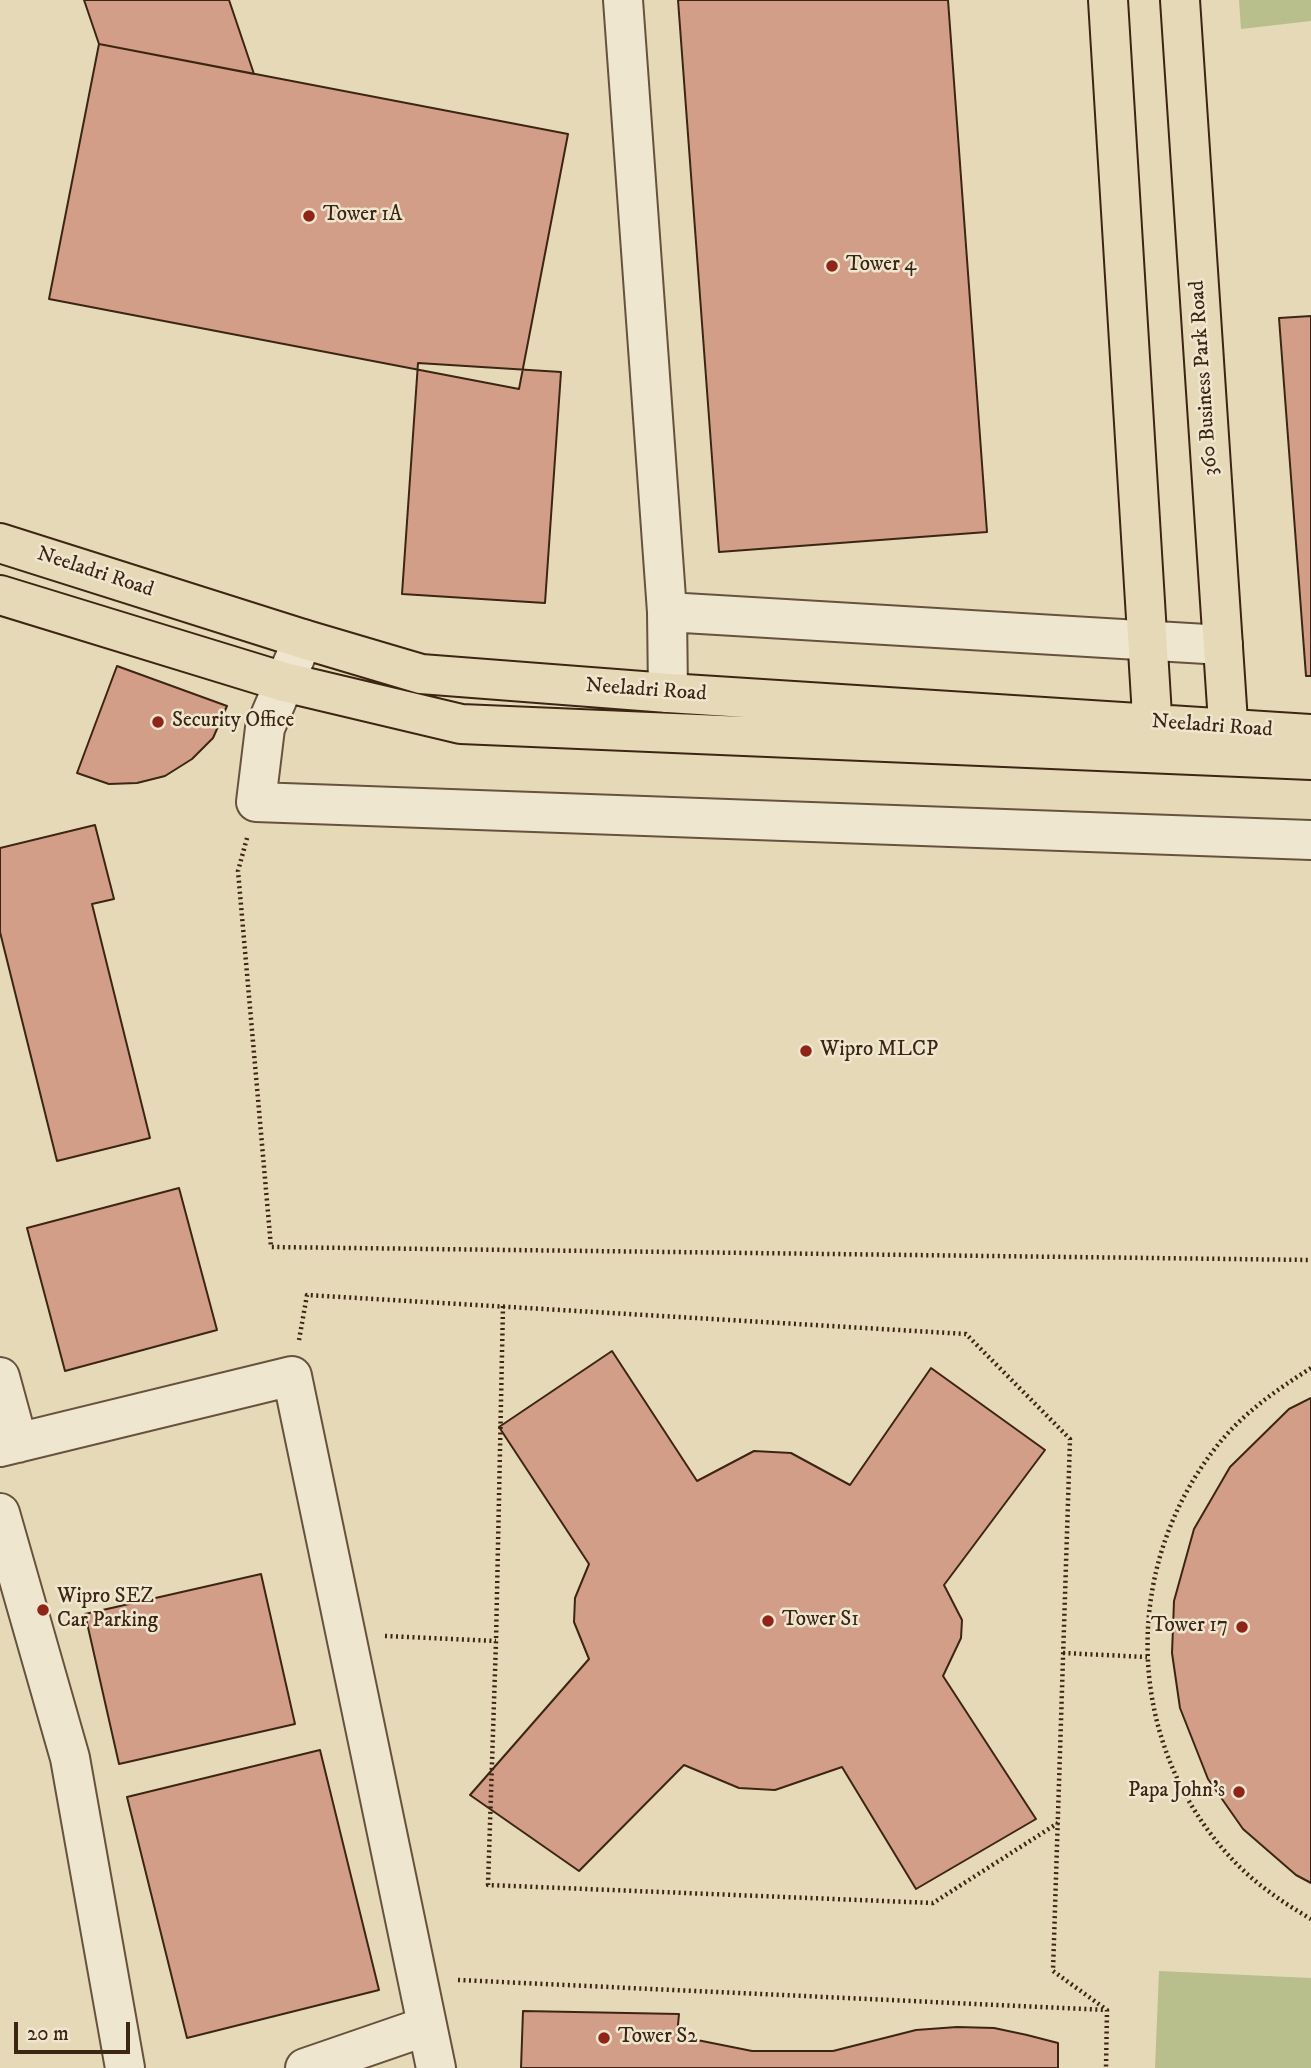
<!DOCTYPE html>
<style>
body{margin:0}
#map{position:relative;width:1311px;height:2068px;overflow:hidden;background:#e6d9b7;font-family:"IM FELL DW Pica",serif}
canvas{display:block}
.scale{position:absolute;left:14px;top:2022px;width:116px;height:32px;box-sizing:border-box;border:4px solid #3d2514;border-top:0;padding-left:9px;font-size:21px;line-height:24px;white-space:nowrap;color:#3d2514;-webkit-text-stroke:5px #efe6d0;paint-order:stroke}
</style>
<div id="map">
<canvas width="1311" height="2068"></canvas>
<div class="scale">20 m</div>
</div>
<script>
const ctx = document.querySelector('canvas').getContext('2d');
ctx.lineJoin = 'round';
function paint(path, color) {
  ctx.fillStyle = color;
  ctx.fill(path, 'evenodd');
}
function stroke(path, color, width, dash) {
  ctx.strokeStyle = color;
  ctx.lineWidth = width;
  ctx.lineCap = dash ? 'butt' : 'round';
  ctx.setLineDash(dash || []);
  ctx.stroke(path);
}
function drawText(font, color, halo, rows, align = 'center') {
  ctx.font = font + ' "IM FELL DW Pica",serif';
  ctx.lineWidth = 5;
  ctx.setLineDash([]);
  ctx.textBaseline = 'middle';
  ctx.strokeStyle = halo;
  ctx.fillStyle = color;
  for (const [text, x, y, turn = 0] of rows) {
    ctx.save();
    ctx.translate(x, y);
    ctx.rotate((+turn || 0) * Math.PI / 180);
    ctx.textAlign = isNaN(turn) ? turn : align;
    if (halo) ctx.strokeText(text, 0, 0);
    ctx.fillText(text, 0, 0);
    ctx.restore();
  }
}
paint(new Path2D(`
 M1239,0H1311V21L1241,29Z
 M1159,1971L1311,1978V2068H1155Z`), '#b8be8c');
const building = new Path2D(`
 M84,0H229L254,74L99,44Z
 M678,0H948L987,532L719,552Z
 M99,44L568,134L519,389L49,299Z
 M1311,316V676H1306L1279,318Z
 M418,363L561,372L545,603L402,594Z
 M117,666L227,706L213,738L192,759L165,776L137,783L109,784L77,773Z
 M95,825L114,899L92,904L150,1138L57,1161L0,932V848Z
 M179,1188L217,1330L65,1371L27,1228Z
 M612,1351L697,1481L754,1451L791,1453L850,1485L931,1368L1045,1450L944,1585L962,1620L961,1638L943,1676L1036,1819L916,1889L842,1767L775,1790L739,1788L684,1765L579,1871L470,1795L589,1659L574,1622L575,1598L589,1564L499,1427Z
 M1311,1398V1883L1296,1875L1243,1829L1208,1779L1180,1708L1172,1653L1174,1601L1194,1529L1230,1467L1289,1409Z
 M261,1574L295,1724L119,1764L85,1614Z
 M320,1750L379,1990L187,2038L127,1797Z
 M523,2011L679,2014L677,2036L752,2051H833L916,2030L957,2027L994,2028L1027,2035L1058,2043V2068H521Z`);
paint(building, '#d39e87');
stroke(building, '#3d2514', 2);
const minor = new Path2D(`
 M623,0L667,612L668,693
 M667,612L1223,645
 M303,639L265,728L256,802L1311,840
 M0,1377L18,1443
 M0,1447L292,1376L436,2068
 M0,1513L70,1758L125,2068
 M305,2068L427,2026`);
const major = new Path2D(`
 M1108,0L1154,748
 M1180,0L1230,752
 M0,543L303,639L421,674L668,693L1311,734
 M0,595L284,682L461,724L1311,760`);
stroke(minor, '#67523d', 42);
stroke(major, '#3d2514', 42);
stroke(new Path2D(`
 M247,838L238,871L271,1247L1311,1260
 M503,1306L496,1641L488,1885L933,1903L1058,1823
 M299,1340L307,1295L966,1334L1070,1439L1053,1971L1107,2010L1106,2068
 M1311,1368C1278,1389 1246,1411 1221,1441C1120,1563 1123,1742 1231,1858C1254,1883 1282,1902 1311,1919
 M385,1636L496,1641
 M1063,1653L1147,1657
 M458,1980L1106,2010`), '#3d2514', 4.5, [2, 3.5]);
stroke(minor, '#efe6d0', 38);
stroke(major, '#e6d9b7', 38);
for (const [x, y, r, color] of [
 [309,216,7,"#8f2418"],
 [832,266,7,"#8f2418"],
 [158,722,7,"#8f2418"],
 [806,1051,7,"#8f2418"],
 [43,1610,7,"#8f2418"],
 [768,1621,7,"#8f2418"],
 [1242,1627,7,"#8f2418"],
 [1239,1792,7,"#8f2418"],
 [604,2038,7,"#8f2418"]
]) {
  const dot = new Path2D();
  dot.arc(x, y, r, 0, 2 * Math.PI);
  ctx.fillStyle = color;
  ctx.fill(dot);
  stroke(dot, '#efe6d0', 2.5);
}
drawText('21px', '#3d2514', '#efe6d0', [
 ["Tower 1A",323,216],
 ["Tower 4",846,266],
 ["Security Office",172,722],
 ["Wipro MLCP",820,1051],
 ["Wipro SEZ",57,1598],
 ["Car Parking",57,1622],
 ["Tower S1",782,1621],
 ["Tower 17",1228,1627,"right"],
 ["Papa John's",1225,1792,"right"],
 ["Tower S2",618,2038]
], 'left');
drawText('21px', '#3d2514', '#efe6d0', [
 ["360 Business Park Road",1205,378,-94],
 ["Neeladri Road",95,573,18],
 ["Neeladri Road",646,691,4],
 ["Neeladri Road",1212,727,4]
]);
</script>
